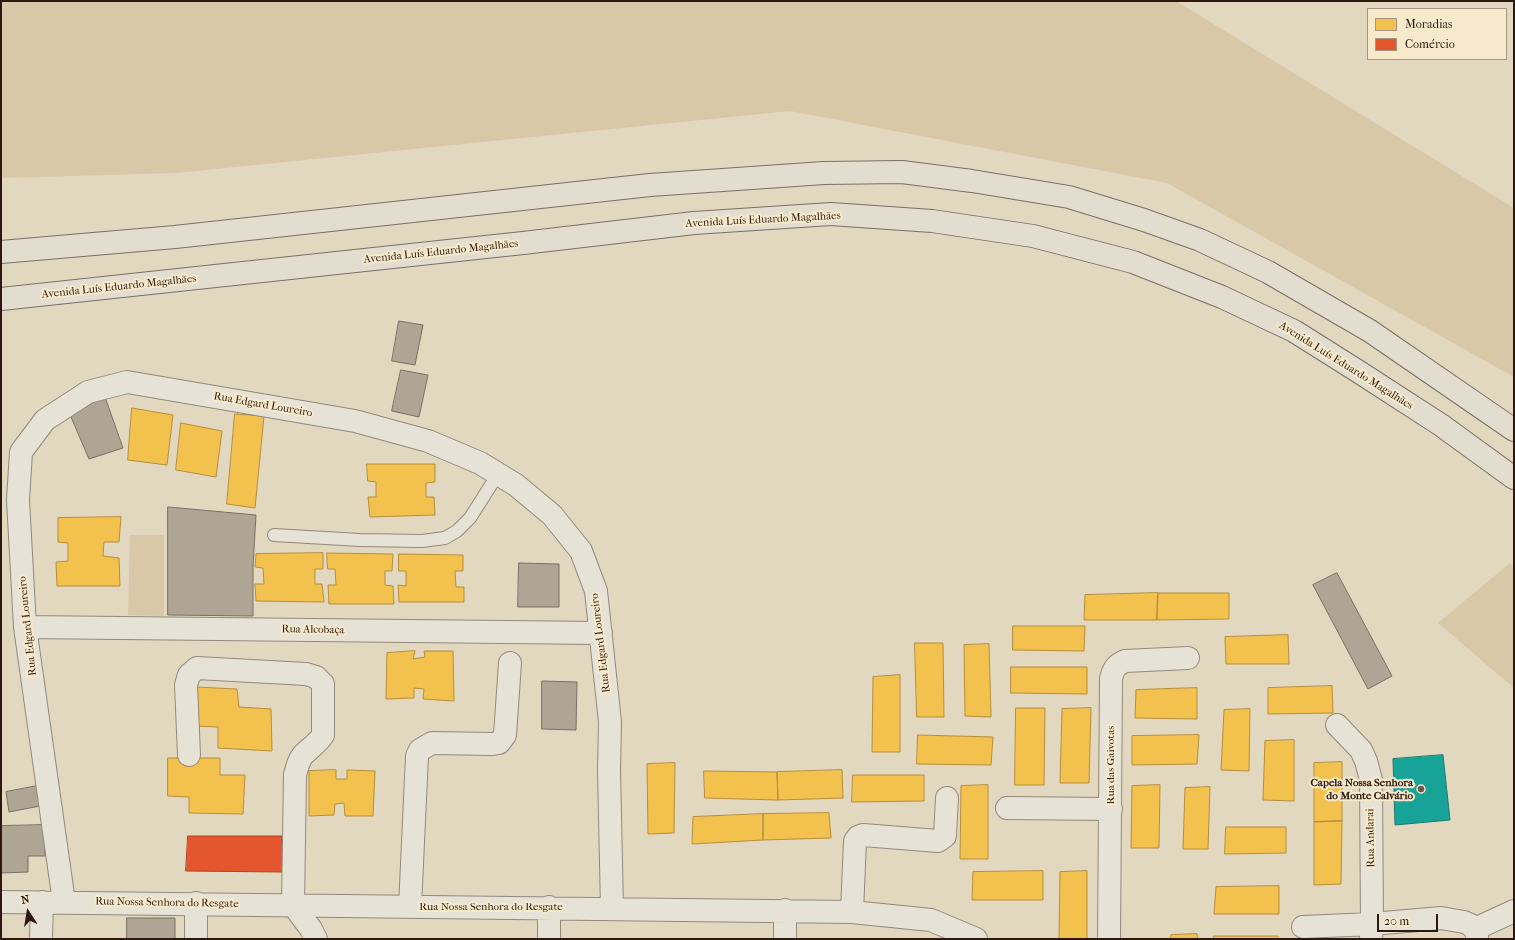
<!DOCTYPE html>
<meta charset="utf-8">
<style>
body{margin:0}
#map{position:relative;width:1515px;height:940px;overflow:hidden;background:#e2d7bf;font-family:"IM FELL French Canon",serif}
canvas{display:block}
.frame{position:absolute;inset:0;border:2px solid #2d180f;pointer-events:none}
.legend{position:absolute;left:1367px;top:8px;width:140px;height:52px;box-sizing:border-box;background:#f6e9cc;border:1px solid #a69580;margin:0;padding:5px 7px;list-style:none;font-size:12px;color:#2d180f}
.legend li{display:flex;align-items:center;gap:8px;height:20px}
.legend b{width:20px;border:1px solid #a69580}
.north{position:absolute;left:8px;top:892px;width:40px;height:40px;-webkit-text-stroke:3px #f6e9cc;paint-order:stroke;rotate:348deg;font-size:11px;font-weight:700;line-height:16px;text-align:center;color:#2d180f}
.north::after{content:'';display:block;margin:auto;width:14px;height:18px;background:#2d180f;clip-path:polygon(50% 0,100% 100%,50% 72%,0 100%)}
.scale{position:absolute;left:1377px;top:914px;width:61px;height:18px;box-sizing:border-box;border:2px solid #2d180f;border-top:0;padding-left:5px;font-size:12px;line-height:14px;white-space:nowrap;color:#2d180f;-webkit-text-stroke:3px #f6e9cc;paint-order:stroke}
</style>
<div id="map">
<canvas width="1515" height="940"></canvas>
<div class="frame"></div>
<ul class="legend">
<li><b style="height:11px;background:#f2c14e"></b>Moradias</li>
<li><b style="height:11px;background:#e4572e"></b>Comércio</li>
</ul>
<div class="north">N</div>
<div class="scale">20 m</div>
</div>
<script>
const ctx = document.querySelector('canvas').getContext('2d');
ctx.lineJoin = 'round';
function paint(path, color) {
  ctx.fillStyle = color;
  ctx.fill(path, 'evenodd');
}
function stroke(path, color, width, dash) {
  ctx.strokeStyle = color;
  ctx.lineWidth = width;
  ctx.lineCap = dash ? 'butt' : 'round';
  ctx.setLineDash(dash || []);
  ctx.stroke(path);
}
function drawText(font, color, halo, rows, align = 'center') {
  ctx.font = font + ' "IM FELL French Canon",serif';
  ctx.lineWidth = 4;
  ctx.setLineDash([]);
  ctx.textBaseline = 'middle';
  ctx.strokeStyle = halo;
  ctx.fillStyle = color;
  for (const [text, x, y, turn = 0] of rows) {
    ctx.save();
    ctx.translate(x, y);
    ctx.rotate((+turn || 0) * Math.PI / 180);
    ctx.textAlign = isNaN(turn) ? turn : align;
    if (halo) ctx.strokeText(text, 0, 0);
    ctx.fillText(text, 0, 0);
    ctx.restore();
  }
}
paint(new Path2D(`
 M1,1H1176L1514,208V377L1167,183L790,111L176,173L1,178Z
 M130,535H164V616L128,615Z
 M1510,563L1514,567V688L1438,623Z`), '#d8c8a8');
const homes = new Path2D(`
 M132,408L173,415L167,465L128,460Z
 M235,414L264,416L255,508L227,504Z
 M181,423L222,431L216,477L176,470Z
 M367,464H435V482L426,483V497H434L435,515L370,517L368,497H376V482L368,481Z
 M121,517L119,542H104L103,556L119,558L120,586H57L56,562L68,561V543L58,542V518Z
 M323,553V569H315V584H322L324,602L256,601L255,584H264L263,568L255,567L256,554Z
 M327,553L393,554L392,571H385V585L393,586L394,604H329L328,585H336L335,569H328Z
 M399,554L463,555V571H455L456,587H464V602H399L398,585L406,586V571H399Z
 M1158,593H1229V619L1157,620Z
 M1158,593L1157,620H1084L1085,595Z
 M1013,626H1085L1084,651L1013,650Z
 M1288,635L1289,664H1226L1225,637Z
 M915,643H943L944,717H917Z
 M989,644L991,717L965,716L964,645Z
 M415,651L413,659L425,657L424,651H453L454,701L423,699L424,689L414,688V698L386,699L387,653Z
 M1011,667H1087V694L1011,693Z
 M900,675V752H872L873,677Z
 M1332,686L1333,713L1268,714V688Z
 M196,687L237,689L239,707L271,709L272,751L218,748V727L194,726Z
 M1197,688V719L1135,718L1136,690Z
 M1016,708H1045L1044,785H1015Z
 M1091,708L1089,783H1060L1062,709Z
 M1250,709L1249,771L1221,770L1224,710Z
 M918,735L993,737L991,765L917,764Z
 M1199,735L1197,764L1132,765V736Z
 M1294,740V801L1263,800L1265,741Z
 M168,758H220V775H245L243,814L189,813V797L168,796Z
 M1342,762V821L1314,822V763Z
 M675,763L674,833L648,834L647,764Z
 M336,770V779H347V770L375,771L373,816H345L344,803L335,804L334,815L309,816V771Z
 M842,770L843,798L778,800L777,772Z
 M704,771L777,772L778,800L705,798Z
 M853,775H924V801L852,802Z
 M988,785V859H960L961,786Z
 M1160,785L1159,848H1131L1132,786Z
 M1210,787L1208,849H1183L1185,788Z
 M829,813L831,838L763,840V814Z
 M763,814V840L692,844L693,817Z
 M1342,821L1341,884L1314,885V822Z
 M1226,827H1286V853L1225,854Z
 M1043,871V900H972L973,872Z
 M1087,871V939H1059L1060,872Z
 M1279,886V914H1214L1216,887Z
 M1197,934L1198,939H1170L1171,935Z
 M1214,936H1278V939H1214Z`);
paint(homes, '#f2c14e');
stroke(homes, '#b78e3b', 1);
const shops = new Path2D(`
 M188,836H282L283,872L186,871Z`);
paint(shops, '#e4572e');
stroke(shops, '#ad4425', 1);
const public = new Path2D(`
 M1443,755L1450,820L1395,825L1393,759Z`);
paint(public, '#17a398');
stroke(public, '#1e796f', 1);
const building = new Path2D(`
 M399,321L423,325L415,365L392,361Z
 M401,370L428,375L419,417L392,411Z
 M105,397L123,448L89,459L68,410Z
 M168,507L256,515L253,566V616L168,615Z
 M519,563L559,564V607H518Z
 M1337,573L1392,676L1368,689L1313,585Z
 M542,681L577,682L576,730L542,729Z
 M37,786L40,806L9,812L6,792Z
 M44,825L45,856H28V872L1,873V826Z
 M127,918H175V939H127Z`);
paint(building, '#aea595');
stroke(building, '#797064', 1);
const service = new Path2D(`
 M274,535L360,540L422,541L445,538L457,531L470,518L498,474`);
const minor = new Path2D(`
 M25,627L601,633
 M1337,725L1361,750L1366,761L1371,780L1372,924L1371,939
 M189,755L186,685L189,675L197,668L306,674L316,677L323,684V735C318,743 311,747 304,754C299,759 297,767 295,775L293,905L311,929L316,939
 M1007,808L1111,809
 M1,902L852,912L931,920L976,939
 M64,902L25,627L18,500L21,452L45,420L88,392L127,382L355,421L428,441L480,463L516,485L552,515L581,551L596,591L610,722L609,770L612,909
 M410,907L417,756L420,750L432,743L493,744L499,743L505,735L510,663
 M785,910V939
 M852,912L855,841L858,837L863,835L938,841L945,836L947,798
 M1303,927L1372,924L1441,918L1464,922L1471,925L1477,932V939
 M1475,929L1514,911
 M41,939L42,902
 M196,939V903
 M549,939V907
 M1109,939L1111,679C1113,669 1116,665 1125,661L1188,658`);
const primary = new Path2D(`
 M1,252L175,237L650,185L824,173L902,172L972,181L1069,197L1144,220L1200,240L1268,272L1370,331L1514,430
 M1,299L523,243L694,223L831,214L932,221L1033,236L1133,262L1222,297L1294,331L1356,370L1441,425L1514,478`);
stroke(service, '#92897b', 14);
stroke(minor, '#92897b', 24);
stroke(primary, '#797064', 24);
stroke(service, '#e7e2d6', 12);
stroke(minor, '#e7e2d6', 22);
stroke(primary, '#e3ddcf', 22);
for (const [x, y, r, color] of [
 [1421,789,4,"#6c5b4d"]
]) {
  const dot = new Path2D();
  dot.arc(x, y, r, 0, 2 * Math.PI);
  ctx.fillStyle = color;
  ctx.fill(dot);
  stroke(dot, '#f6e9cc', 1.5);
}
drawText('11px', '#2d180f', '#f6e9cc', [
 ["Avenida Luís Eduardo Magalhães",763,220,-3],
 ["Avenida Luís Eduardo Magalhães",441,252,-6],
 ["Avenida Luís Eduardo Magalhães",119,287,-6],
 ["Avenida Luís Eduardo Magalhães",1346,366,32],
 ["Rua Edgard Loureiro",263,405,10],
 ["Rua Edgard Loureiro",28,626,-96],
 ["Rua Alcobaça",313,630,1],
 ["Rua Edgard Loureiro",601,643,-97],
 ["Rua das Gaivotas",1111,765,-90],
 ["Rua Andarai",1371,838,-91],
 ["Rua Nossa Senhora do Resgate",167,903,1],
 ["Rua Nossa Senhora do Resgate",491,907]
]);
drawText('bold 11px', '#2d180f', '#f6e9cc', [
 ["Capela Nossa Senhora",1413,783],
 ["do Monte Calvário",1413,796]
], 'right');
</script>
